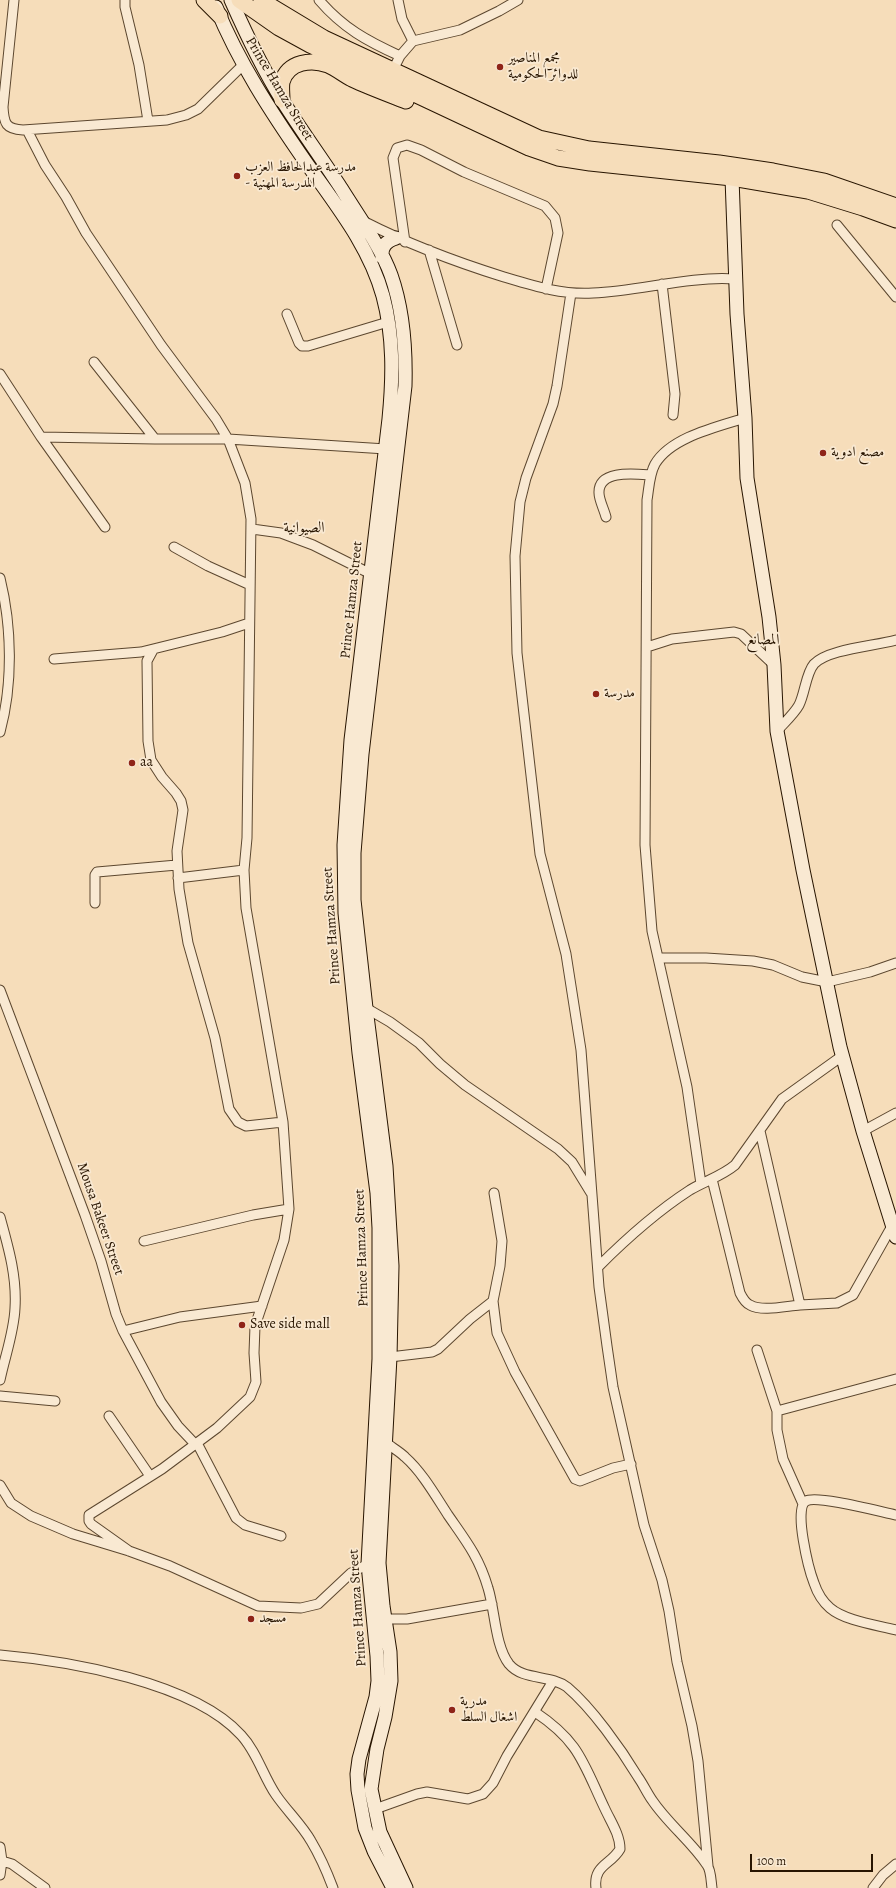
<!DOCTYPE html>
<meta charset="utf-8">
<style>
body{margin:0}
#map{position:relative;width:896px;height:1888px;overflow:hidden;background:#f6ddba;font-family:Alegreya,serif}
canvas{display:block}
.scale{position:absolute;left:750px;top:1854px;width:123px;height:18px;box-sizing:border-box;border:2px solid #281501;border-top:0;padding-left:5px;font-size:12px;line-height:14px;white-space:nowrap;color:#281501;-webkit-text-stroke:3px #f9e9d2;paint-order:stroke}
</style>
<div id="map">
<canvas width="896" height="1888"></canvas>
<div class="scale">100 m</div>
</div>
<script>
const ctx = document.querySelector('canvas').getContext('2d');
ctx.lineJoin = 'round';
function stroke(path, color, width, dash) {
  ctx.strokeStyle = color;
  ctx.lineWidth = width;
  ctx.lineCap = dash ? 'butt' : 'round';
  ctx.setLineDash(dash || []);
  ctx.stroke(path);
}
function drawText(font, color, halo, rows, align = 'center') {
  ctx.font = font + ' Alegreya,Amiri,serif';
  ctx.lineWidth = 3.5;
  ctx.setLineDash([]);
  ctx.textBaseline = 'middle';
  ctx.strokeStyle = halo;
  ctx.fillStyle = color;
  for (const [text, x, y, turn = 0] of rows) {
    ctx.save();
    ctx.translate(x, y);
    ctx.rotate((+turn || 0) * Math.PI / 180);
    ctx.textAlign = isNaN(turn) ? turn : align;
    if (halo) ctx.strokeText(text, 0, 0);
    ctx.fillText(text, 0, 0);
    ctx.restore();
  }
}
const street = new Path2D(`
 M14,0L3,107C4,124 6,129 23,130L167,120L186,115L198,109L243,65
 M125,0V7L139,65L148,121
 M319,0C343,28 367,41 400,56
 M413,41L460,30L499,11L518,0
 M393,70L400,56L413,41L402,19L398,0
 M27,130L45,165L66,197L86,233L161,345L216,419L228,439L245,483L251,519L247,838L244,870L246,908L283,1122L289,1209L284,1240L255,1326L254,1353L256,1382L250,1397L217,1428L162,1469L89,1515V1521L91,1524L129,1551
 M363,221C408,244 456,262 504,277C534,286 562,295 593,293C641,291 687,276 735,279
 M837,225L896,297
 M405,242L393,158L397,148L407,145L421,150L464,172L545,206L555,218L558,233L546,289
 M429,250L457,345
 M662,284L675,394L673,415
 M571,293L557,386L553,404L526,478L520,502L515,556L517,653L540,854L566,954L581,1050L599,1287L607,1346L613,1387L644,1525L662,1580L669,1611L677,1662L692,1726L698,1761L708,1866
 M287,314L299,343L302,346H308L388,322
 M94,362L155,439
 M0,374L41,437L105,527
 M41,437L155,439H228L386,449
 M606,517C604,509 599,500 599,493C598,469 636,474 651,475
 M252,529L281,533L313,545L371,574
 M174,547L208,566L250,585
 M0,578C12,627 13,684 0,732
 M647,647L672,639L734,632L741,634L774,665
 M153,650L147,661L148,741L151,760L162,777L176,793L181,801L183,810L177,851L179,889L188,943L215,1038L229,1109L238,1122L246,1126L283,1122
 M54,659L141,652L222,632L249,623
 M777,731C784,723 794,714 799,705C805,693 806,673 814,664C828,649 875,646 896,640
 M178,878L244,870
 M95,903V875L97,872L177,865
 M658,958H706L753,961L773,965L802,977L827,982L870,972L896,963
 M0,990L85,1215L101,1261L116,1314L123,1331L161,1402L178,1426L194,1443H197
 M366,1008L390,1022L419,1043L440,1064L465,1085L558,1149L572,1162L591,1193
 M760,1131L800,1305L837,1303L853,1295L892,1226
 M863,1131L896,1113
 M712,1179L740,1293C742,1297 745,1303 750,1305C762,1312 786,1306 800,1305
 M701,1184L687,1087L652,931L645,845L647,500C649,489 649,475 655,464C671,437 717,427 745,418
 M494,1193L502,1241L500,1266L493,1301L497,1333L515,1372L575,1479L580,1481L613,1468L631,1464
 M0,1217C8,1246 17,1276 15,1308C14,1332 5,1356 0,1380
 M144,1241L253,1215L289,1209
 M598,1267C627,1238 656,1212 690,1190C705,1181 722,1176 735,1165L782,1099L842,1056
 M123,1331L180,1317L262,1306
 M757,1350L777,1411
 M390,1357L432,1352L438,1349L470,1319L493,1301
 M0,1396L55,1401
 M109,1416L150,1476
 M385,1442C391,1447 399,1451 405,1457C422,1472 435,1495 448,1515C466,1541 479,1557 488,1588C495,1610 495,1646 509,1664C523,1681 550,1674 567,1687C592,1708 621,1749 638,1777C643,1784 647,1793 652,1800C668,1824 691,1841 707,1865C711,1870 711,1881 712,1888
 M197,1443L236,1518L245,1525L281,1536
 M0,1485L11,1503L31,1516L73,1534L129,1551L170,1566L258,1606L301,1608L318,1604L351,1573L368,1564
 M803,1504L783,1459L777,1430V1411L896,1379
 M896,1515C881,1512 817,1495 806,1501C793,1508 809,1570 814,1583C817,1592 823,1602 830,1608C845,1621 877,1625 896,1630
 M385,1619H407L492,1604
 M0,1655C69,1661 193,1682 241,1735C257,1752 263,1776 276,1795C287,1811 302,1825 311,1841C320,1856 327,1872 333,1888
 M535,1712C580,1742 583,1763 605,1809C611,1822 620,1835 620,1849C611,1865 593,1865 596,1888
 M375,1809L417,1794L427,1792L468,1799L483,1794L493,1783L507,1756L553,1681
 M0,1847L2,1861L0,1875
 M2,1861L12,1864L45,1888
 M873,1888L883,1875L896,1864`);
const secondary = new Path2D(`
 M231,0C246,34 262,68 282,100C301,130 322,159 341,188C357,214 381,247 391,275C403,309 406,350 405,386L362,754L354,853V900L366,1008L386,1166L392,1266L390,1357L379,1563L383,1606L390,1652L391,1681L385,1717L377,1749L371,1789L380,1832L406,1888
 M216,7C239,63 271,112 305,161C335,204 369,245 383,296C394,337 393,378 389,419L351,740L344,845L345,913L359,1053L377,1193L379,1228V1359L368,1564L377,1656L378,1681L376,1697L359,1759L357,1774L358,1790L365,1828L374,1851L393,1888
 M732,178L737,314L745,418L747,478L769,617L774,665L777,731L803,870L840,1047L863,1131L896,1237
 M382,257C381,247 386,241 396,238`);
const primary = new Path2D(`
 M204,0L220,16
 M239,0L279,28L310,45L529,148L558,158L590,163L732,178L808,191L863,208L896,220
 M261,0L324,38L539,138L589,149L719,163L773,171L824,181L896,206
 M282,100C282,94 281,87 282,82C288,61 312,59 328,65C337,69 344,75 352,79C369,87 388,94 406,101`);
stroke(street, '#5c472f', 11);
stroke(secondary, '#281501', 15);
stroke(primary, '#281501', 17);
stroke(street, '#f9e9d2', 9);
stroke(secondary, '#f9e9d2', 13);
stroke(primary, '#f6ddba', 15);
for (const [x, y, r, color] of [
 [500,67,4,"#8f2418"],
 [237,176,4,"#8f2418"],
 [823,453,4,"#8f2418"],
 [596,694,4,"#8f2418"],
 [132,763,4,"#8f2418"],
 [242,1325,4,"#8f2418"],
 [251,1619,4,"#8f2418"],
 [452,1710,4,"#8f2418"]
]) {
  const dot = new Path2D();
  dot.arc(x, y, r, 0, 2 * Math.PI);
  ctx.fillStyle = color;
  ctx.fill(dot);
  stroke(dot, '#f9e9d2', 1.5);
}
drawText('14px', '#281501', '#f9e9d2', [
 ["مجمع المناصير",508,59],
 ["للدوائر الحكومية",508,75],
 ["مدرسة عبدالحافظ العزب",245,168],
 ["- المدرسة المهنية",245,184],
 ["مصنع ادوية",831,453],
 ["مدرسة",604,694],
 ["aa",140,763],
 ["Save side mall",250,1325],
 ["مسجد",259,1619],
 ["مدرية",460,1702],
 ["اشغال السلط",460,1718]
], 'left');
drawText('14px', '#281501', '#f9e9d2', [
 ["Prince Hamza Street",279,89,59],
 ["Prince Hamza Street",352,600,-84],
 ["Prince Hamza Street",332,926,-94],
 ["Mousa Bakeer Street",100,1219,71],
 ["Prince Hamza Street",362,1248,-92],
 ["Prince Hamza Street",358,1608,-94]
]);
drawText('15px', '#281501', '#f9e9d2', [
 ["الصيوانية",304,528],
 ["المصانع",763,640]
]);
</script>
